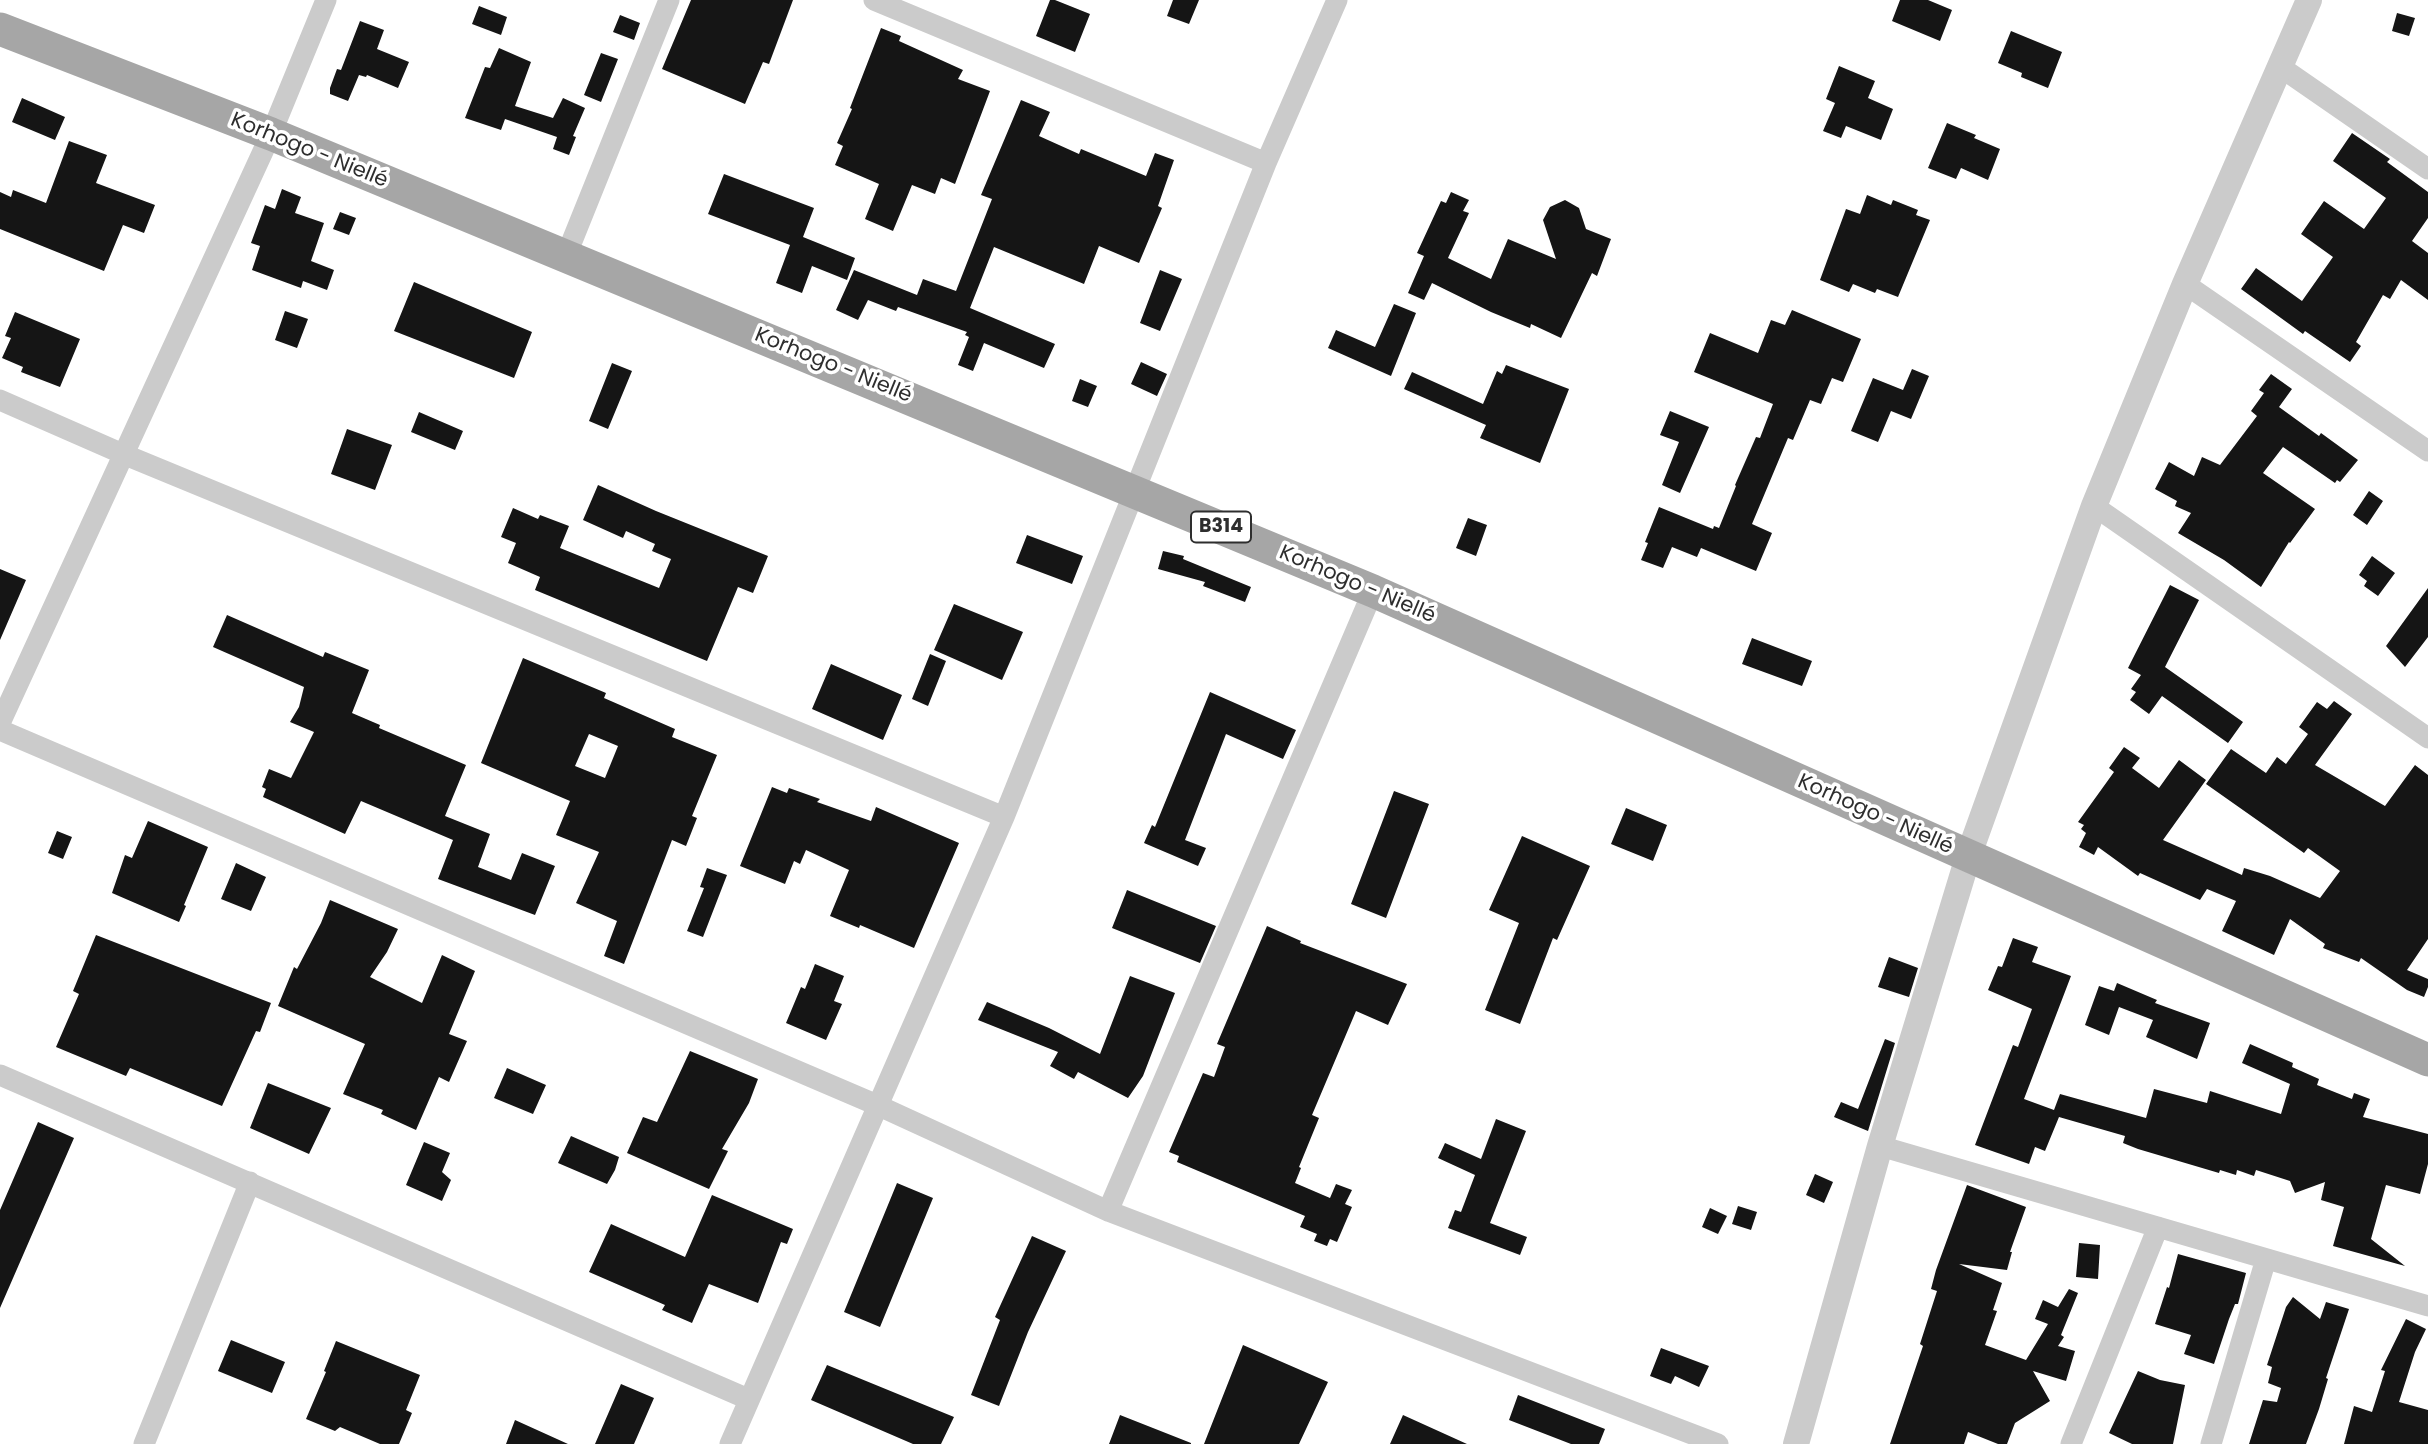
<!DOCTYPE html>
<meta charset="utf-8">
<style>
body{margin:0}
canvas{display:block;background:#fff}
</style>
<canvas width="2428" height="1444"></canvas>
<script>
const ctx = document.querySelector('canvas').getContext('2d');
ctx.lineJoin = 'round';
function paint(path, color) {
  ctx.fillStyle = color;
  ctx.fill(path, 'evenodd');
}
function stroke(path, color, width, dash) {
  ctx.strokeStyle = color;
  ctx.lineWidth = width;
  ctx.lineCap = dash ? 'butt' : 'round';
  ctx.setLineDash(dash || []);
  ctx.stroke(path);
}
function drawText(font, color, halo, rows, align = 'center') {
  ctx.font = font + ' Poppins,sans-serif';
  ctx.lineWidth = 7;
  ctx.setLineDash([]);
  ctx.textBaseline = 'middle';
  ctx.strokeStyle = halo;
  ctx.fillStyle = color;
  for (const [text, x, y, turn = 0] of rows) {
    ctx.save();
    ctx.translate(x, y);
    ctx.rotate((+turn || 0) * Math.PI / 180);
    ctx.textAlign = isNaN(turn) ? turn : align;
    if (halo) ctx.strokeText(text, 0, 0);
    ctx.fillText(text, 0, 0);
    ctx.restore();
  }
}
paint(new Path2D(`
 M691,0H793L769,64L763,62L745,104L662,69Z
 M1050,0H1055L1090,14L1075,52L1036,36Z
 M1173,0H1199L1189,24L1167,16Z
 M1900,0H1928L1952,10L1940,41L1892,21Z
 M479,6L507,17L501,35L472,24Z
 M2397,13L2415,18L2409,36L2392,31Z
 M620,15L640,23L634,40L613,32Z
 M360,21L384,30L377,49L409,62L398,88L367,75L366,77L359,75L348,101L330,94V88L337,69L341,70Z
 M881,28L901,36L899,41L963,70L958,79L990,91L955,184L941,178L935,194L912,185L893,231L865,219L879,184L835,165L843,146L837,143L852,109L850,108Z
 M2011,31L2062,52L2048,88L2021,77L2022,73L1998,63Z
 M499,48L531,62L515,106L553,118L563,98L585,108L573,136L576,137L569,155L553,149L557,137L505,119L501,130L465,118L485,67L490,68Z
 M601,53L618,59L601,102L584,95Z
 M1839,66L1875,81L1868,98L1893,109L1881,140L1846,126L1841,138L1823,131L1835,103L1826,99Z
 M22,98L65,117L55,140L12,122Z
 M1021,100L1050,112L1039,136L1079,154L1081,149L1146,176L1155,153L1174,160L1158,206L1162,208L1139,263L1099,246L1084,284L994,247L970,308L1055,344L1044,368L984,343L973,371L958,365L969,337L965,335L967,332L898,307L896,311L868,300L858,320L836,310L854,270L917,295L923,279L956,291L992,199L981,195Z
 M1947,123L1976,135L1974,138L2000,149L1988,180L1961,168L1956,179L1928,168Z
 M2352,133L2390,159L2387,162L2428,192V218L2412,241L2428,253V300L2401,280L2390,299L2383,295L2356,342L2361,346L2350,362L2305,331L2303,334L2241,289L2256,268L2302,301L2333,257L2301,234L2324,201L2364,229L2386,198L2333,161Z
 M69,141L107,155L96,183L155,205L144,233L123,225L104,271L0,229V192L11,197L13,190L46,203Z
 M724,174L814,208L803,237L855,258L847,280L812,266L802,293L776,283L790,245L708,214Z
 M282,189L301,197L295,213L324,223L311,261L334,270L327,290L303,281L301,288L252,270L260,246L251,243L265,205L275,209Z
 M1451,192L1469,200L1463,211L1469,213L1448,258L1491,279L1508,239L1556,259L1543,220L1550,207L1565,200L1579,208L1586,229L1611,239L1597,276L1592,273L1561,338L1531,324L1530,328L1491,312L1432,283L1424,300L1408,293L1424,256L1417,253L1441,201L1446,203Z
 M1867,195L1891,205L1893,200L1918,210L1916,215L1930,220L1898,297L1877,289L1875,293L1853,284L1849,292L1820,280L1846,209L1860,214Z
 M340,212L356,218L349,235L333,229Z
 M1160,270L1182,279L1160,331L1140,323Z
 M414,282L532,332L514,378L394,331Z
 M1394,304L1416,313L1391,376L1328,348L1336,330L1375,347Z
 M1792,310L1861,339L1843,382L1832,378L1821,404L1810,400L1793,440L1788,438L1752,524L1772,533L1756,571L1701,548L1697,557L1672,547L1663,568L1641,560L1648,543L1645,542L1659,507L1713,529L1714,526L1719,528L1736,486L1735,485L1756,437L1760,438L1773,404L1694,372L1710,333L1758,353L1771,320L1785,325Z
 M285,311L308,319L297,348L275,340Z
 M15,312L80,339L60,387L21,372L23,367L2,358L11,338L5,336Z
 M1141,362L1167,374L1157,396L1131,384Z
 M612,363L632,371L608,429L589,421Z
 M1506,365L1569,389L1540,463L1480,438L1486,425L1404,389L1412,372L1483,404L1497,371L1502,374Z
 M1912,369L1929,376L1911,419L1891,411L1878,442L1851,431L1873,378L1903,390Z
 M2271,374L2292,389L2279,407L2319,436L2321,433L2358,460L2340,482L2337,480L2335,483L2283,447L2263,473L2315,509L2290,543L2289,542L2261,587L2224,560L2178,533L2191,513L2175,506L2177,501L2155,489L2169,462L2194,476L2202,457L2220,465L2257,416L2251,411L2264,393L2259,390Z
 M1080,379L1097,386L1088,407L1072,401Z
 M1670,411L1709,427L1680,493L1662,485L1679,442L1660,435Z
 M419,412L463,431L455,450L411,432Z
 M347,429L392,445L375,490L331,474Z
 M598,485L656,511L768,556L753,593L738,587L707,661L535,590L540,577L508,563L516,543L501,537L513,508L538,519L540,515L569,526L560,548L659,588L671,559L652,551L655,544L626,531L623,538L583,520Z
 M2369,491L2383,501L2367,525L2353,515Z
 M1468,518L1487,525L1476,556L1456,548Z
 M1027,535L1083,556L1072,584L1016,563Z
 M1163,551L1184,556L1183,559L1251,587L1245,602L1203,586L1205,582L1158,569Z
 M2372,556L2395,573L2378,596L2364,586L2367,581L2359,575Z
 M0,569L26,580L0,640Z
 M2170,585L2199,600L2165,667L2243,722L2228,743L2162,696L2149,714L2130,700L2136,692L2131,689L2141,675L2128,668Z
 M2428,588V637L2405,667L2386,646Z
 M954,604L1023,632L1002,680L934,650Z
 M227,615L323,657L325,652L369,670L352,713L380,725L379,728L466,765L445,816L490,834L478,867L511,880L522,853L555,866L535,915L438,879L453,840L361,801L345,834L263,797L266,789L262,787L269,769L291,778L314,732L290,722L299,707L304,687L213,647Z
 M1752,638L1812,661L1802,686L1742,664Z
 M930,654L946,661L928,706L912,699Z
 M523,658L606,693L604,698L675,729L672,737L717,755L692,816L697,818L686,846L672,840L624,964L604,956L617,921L576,903L599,852L556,835L570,801L481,763ZM589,734L618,746L605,778L575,766Z
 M831,664L902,695L883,740L812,709Z
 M1210,692L1296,730L1283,759L1226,734L1185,840L1206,848L1198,866L1144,843L1152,825L1155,827Z
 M2334,701L2352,714L2315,765L2385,806L2415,765L2428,775V939L2407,970L2428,979V987L2424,997L2407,990L2361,958L2359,962L2323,948L2325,944L2290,919L2274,955L2222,931L2236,901L2207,889L2200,900L2140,873L2138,876L2098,847L2094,855L2079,847L2086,833L2081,829L2084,825L2078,822L2114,772L2109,768L2124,747L2140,758L2132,768L2159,788L2179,760L2206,780L2163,840L2242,875L2244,868L2270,876L2320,898L2340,871L2308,848L2304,853L2206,784L2231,749L2266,773L2277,757L2286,764L2308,734L2299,727L2317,702L2327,709Z
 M772,787L787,793L789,788L820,799L817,802L871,821L876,807L959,843L914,948L860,925L859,928L830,916L849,870L806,850L800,864L794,861L785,884L740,866Z
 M1394,791L1429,804L1386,918L1351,904Z
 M1626,808L1667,825L1653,861L1611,844Z
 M148,821L208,847L184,905L186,906L179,922L112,893L125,855L132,858Z
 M57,831L72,837L63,859L48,853Z
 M1522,836L1590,866L1557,940L1553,938L1520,1024L1485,1010L1519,923L1489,910Z
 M236,863L266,877L251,911L221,899Z
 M707,868L727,875L703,937L687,931L704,888L700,887Z
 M1127,890L1216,926L1200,963L1112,928Z
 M330,900L398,929L387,952L370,977L422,1003L442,955L475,971L449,1034L467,1041L449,1082L439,1077L416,1130L381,1114L383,1110L343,1094L365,1044L278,1006L294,967L297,969L321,923Z
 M1267,926L1301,941L1300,943L1407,984L1388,1025L1356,1011L1312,1115L1319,1118L1299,1167L1301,1168L1295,1183L1330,1198L1336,1184L1352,1190L1345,1204L1352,1207L1337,1242L1330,1239L1327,1246L1314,1241L1317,1234L1300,1227L1305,1216L1177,1162L1179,1156L1169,1152L1203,1073L1214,1077L1225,1047L1217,1044Z
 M96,935L271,1003L260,1032L256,1031L222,1106L130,1068L126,1076L56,1047L79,994L73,991Z
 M2013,938L2038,947L2032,962L2071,976L2024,1099L2054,1110L2060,1094L2146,1118L2154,1089L2207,1103L2210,1091L2281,1114L2290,1084L2242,1063L2250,1044L2293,1063L2292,1067L2319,1079L2317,1085L2352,1099L2354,1093L2370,1099L2363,1117L2428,1134V1164L2420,1194L2386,1185L2371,1239L2405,1266L2333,1246L2344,1207L2321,1200L2325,1182L2295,1193L2290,1181L2256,1170L2254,1176L2237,1170L2236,1175L2220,1170L2219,1173L2138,1149L2123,1143L2125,1136L2059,1117L2045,1151L2035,1147L2029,1164L1975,1145L2013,1045L2018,1047L2032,1009L1988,990L1998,966L2002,967Z
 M1889,957L1918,968L1909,997L1878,987Z
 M815,964L844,976L834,1001L842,1004L826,1040L786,1023L801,987L805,989Z
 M1130,976L1175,993L1143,1076L1128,1098L1078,1072L1074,1079L1050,1066L1058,1052L978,1020L987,1002L1049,1028L1100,1054Z
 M2117,983L2157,1000L2155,1003L2210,1023L2197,1059L2146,1037L2153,1020L2119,1007L2109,1035L2085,1025L2099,986L2114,991Z
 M1885,1039L1895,1043L1868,1131L1834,1117L1841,1102L1858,1109Z
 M690,1051L758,1079L749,1103L722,1149L728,1151L709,1189L627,1153L643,1117L657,1122Z
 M507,1068L546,1085L533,1114L494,1098Z
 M268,1083L331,1108L309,1154L250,1128Z
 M1496,1119L1526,1131L1490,1223L1527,1237L1520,1255L1448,1228L1455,1210L1461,1212L1475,1175L1438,1158L1445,1143L1481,1159Z
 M38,1122L74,1138L0,1308V1210Z
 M571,1136L619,1157L615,1170L607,1184L558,1163Z
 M424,1142L450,1153L442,1172L451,1180L442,1201L406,1185Z
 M1815,1174L1833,1182L1824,1203L1806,1195Z
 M897,1183L933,1198L880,1327L844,1312Z
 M1967,1185L2026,1207L2010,1252H2012L2007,1270L1959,1264L2002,1283L1993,1310L1997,1311L1985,1345L2026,1360L2048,1324L2035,1319L2043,1300L2058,1307L2069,1289L2078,1293L2061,1335L2064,1337L2058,1346L2075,1351L2066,1381L2033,1371L2050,1401L2015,1423L2007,1444H1998L1968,1432L1964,1444H1890L1923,1346L1920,1344L1937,1291L1931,1289L1936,1270Z
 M712,1195L793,1229L787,1244L781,1242L758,1303L709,1284L692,1323L662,1310L665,1305L589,1272L611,1224L685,1257Z
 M1738,1206L1757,1212L1751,1230L1732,1224Z
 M1710,1208L1727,1216L1718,1234L1702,1227Z
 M1032,1236L1066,1251L1028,1332L999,1406L971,1395L1000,1320L995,1317Z
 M2079,1243L2100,1245L2098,1279L2076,1277Z
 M2178,1254L2246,1273L2238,1304H2235L2229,1319L2214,1364L2184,1354L2191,1335L2155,1324L2167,1287L2169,1288Z
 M2293,1297L2320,1319L2326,1302L2349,1309L2326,1378L2328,1379L2319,1409L2306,1444H2249L2263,1400L2277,1402L2281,1388L2268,1383L2272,1367L2267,1365L2286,1307Z
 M2406,1319L2426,1329L2415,1352L2399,1402L2428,1410V1444H2344L2354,1406L2372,1412L2385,1371L2381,1370Z
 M231,1340L285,1362L272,1393L218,1371Z
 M336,1341L420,1375L406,1410L412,1413L399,1444H380L340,1427L335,1431L306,1419L326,1372L324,1371Z
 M1243,1345L1328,1382L1299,1444H1204Z
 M1661,1348L1709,1366L1699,1387L1675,1376L1671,1384L1650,1376Z
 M827,1365L954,1417L941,1444H913L811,1400Z
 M2138,1371L2160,1380L2185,1385L2173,1444H2132L2109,1433Z
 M621,1384L654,1398L634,1444H595Z
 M1518,1395L1605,1429L1599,1444H1571L1509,1420Z
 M1120,1415L1191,1443V1444H1109Z
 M1403,1415L1467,1444H1390Z
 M515,1420L568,1444H506Z`), '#151515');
stroke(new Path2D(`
 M874,0L1266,163
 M2279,66L2428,169
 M566,256L669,0
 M2185,284L2428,451
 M0,400L123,454L1004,817
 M2094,506L2428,738
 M0,723L271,134L326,0
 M0,730L877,1105L1108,1211L1718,1444
 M0,1075L748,1399
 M1880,1146L2428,1306
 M1108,1211L1373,591
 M144,1444L250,1182
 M730,1444L1004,817L1266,163L1337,0
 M2071,1444L2158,1227
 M2211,1444L2266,1259`), '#cbcbcb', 21);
stroke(new Path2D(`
 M1796,1444L1880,1146L1968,857L2094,506L2185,284L2309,0`), '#cbcbcb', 26);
stroke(new Path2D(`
 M0,29L271,134L1373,591L2428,1060`), '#a6a6a6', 33);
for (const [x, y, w] of [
 [1221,527,60]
]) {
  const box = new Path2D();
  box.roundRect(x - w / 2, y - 15.5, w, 31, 5);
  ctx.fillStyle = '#fff';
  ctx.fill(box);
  stroke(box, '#2e2e2e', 2);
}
drawText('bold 19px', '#2e2e2e', null, [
 ["B314",1221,527]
]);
drawText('21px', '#2e2e2e', '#fff', [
 ["Korhogo - Niellé",309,151,22],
 ["Korhogo - Niellé",833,366,22],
 ["Korhogo - Niellé",1357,585,23],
 ["Korhogo - Niellé",1875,815,24]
]);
</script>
